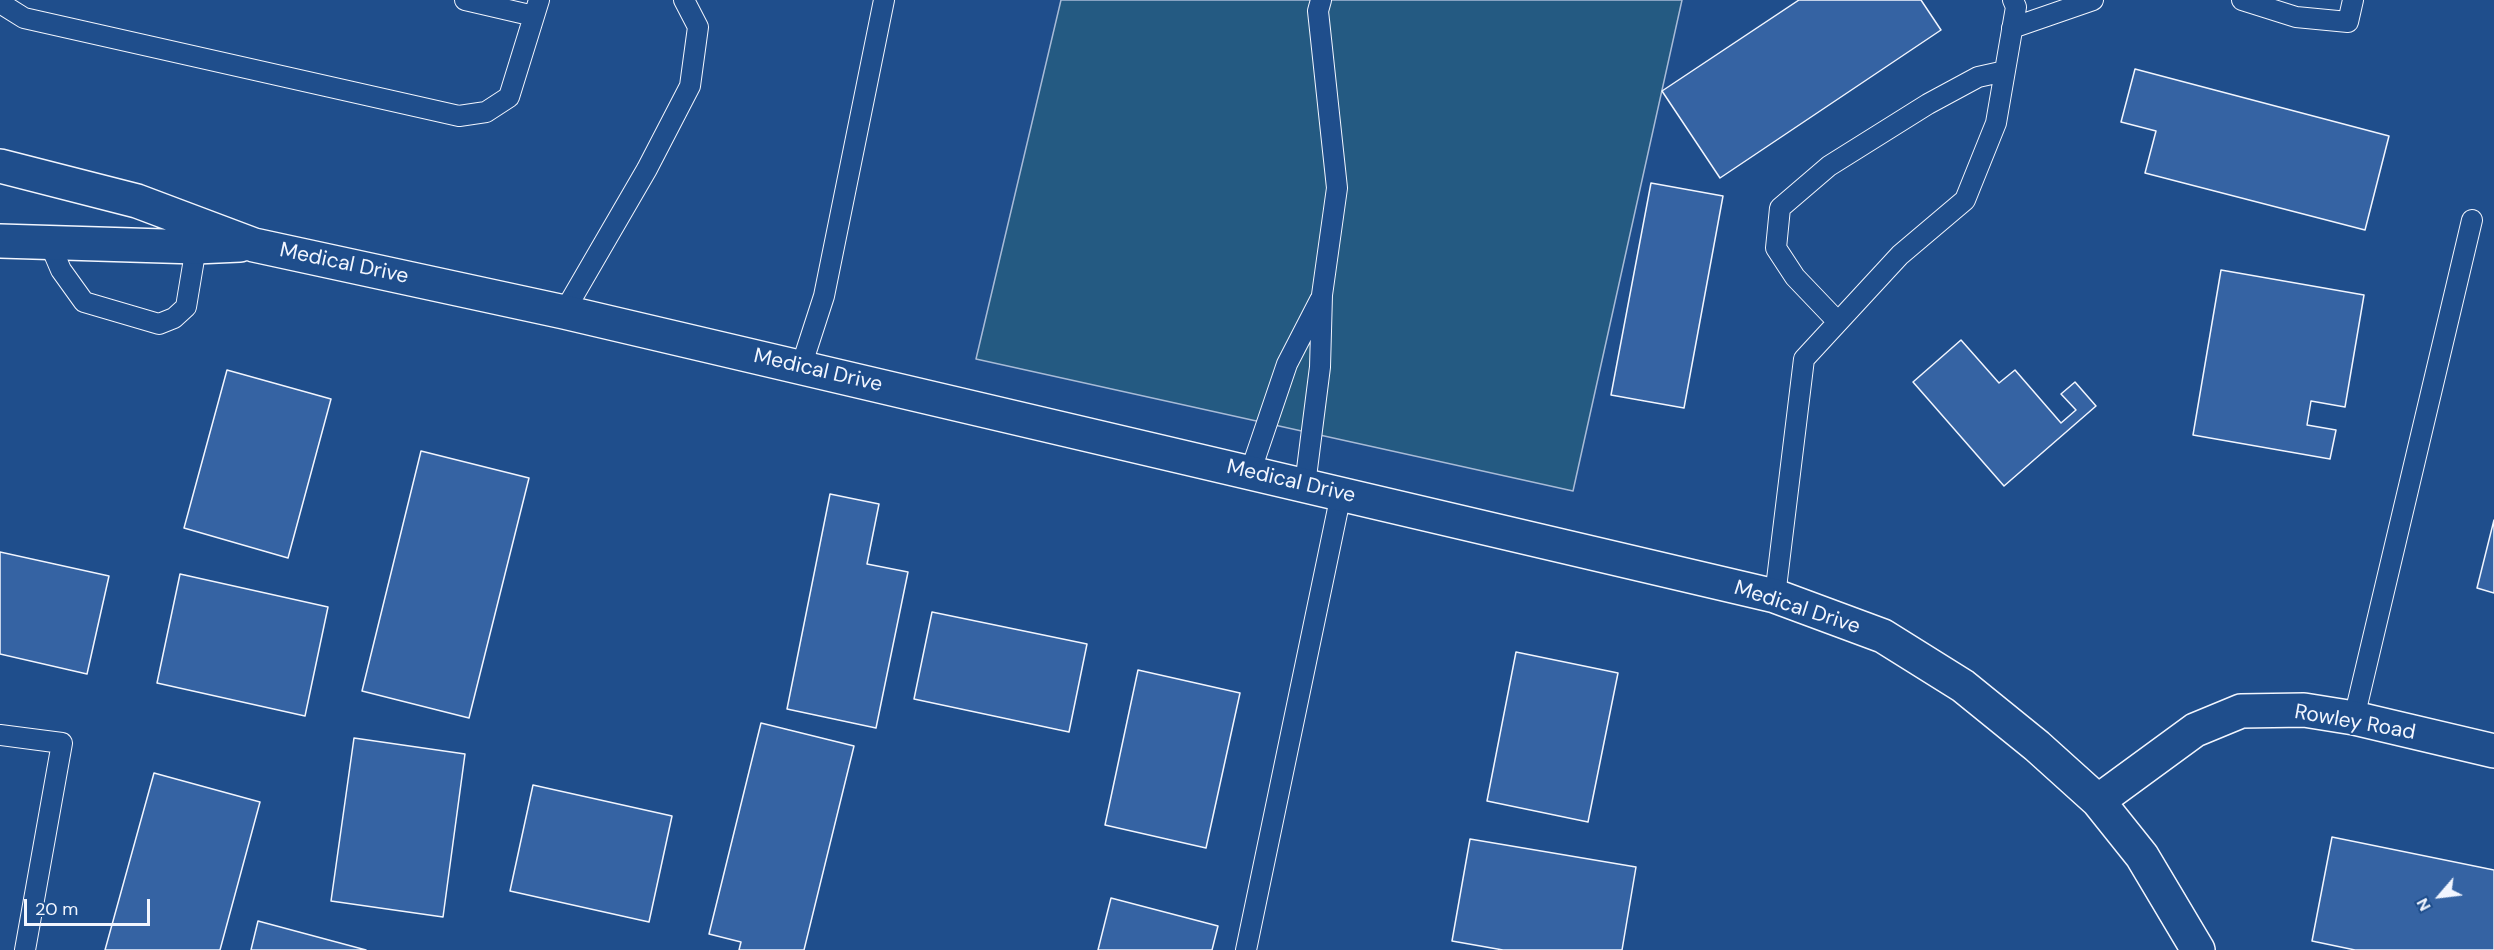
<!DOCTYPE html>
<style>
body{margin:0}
#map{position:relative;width:2494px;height:950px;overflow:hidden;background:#1f4e8c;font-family:"DM Sans",sans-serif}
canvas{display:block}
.north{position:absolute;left:2410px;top:866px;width:60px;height:60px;-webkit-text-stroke:4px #1f4e8c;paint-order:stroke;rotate:242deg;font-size:16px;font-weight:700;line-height:24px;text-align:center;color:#f2f6ff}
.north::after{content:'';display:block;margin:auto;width:21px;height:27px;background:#f2f6ff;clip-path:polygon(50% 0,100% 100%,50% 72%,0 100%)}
.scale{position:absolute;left:24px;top:899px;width:126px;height:27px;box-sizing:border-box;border:3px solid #f2f6ff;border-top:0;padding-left:8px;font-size:18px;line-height:21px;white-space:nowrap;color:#f2f6ff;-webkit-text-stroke:4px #1f4e8c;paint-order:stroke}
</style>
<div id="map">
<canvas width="2494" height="950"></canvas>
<div class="north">N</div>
<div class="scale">20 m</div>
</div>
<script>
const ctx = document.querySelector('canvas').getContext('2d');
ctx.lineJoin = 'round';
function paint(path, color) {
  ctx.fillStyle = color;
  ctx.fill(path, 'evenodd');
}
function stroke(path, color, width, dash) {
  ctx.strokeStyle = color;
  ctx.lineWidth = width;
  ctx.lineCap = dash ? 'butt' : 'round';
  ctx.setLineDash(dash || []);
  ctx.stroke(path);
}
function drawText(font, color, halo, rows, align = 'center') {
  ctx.font = font + ' "DM Sans",sans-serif';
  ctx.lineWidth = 4.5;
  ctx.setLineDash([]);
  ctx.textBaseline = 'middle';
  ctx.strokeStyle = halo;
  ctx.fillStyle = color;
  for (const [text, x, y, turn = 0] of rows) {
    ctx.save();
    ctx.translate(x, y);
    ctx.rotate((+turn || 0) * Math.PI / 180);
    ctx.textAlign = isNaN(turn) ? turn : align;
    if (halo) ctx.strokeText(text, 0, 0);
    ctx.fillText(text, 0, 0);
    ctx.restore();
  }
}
const green = new Path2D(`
 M1061,0H1682L1573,491L976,359Z`);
paint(green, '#245a82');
stroke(green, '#a8bbd7', 1.5);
const building = new Path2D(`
 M1799,0H1921L1941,30L1720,178L1662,91Z
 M2135,69L2389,136L2365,230L2145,173L2156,131L2121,122Z
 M1651,183L1723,196L1684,408L1611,395Z
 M2221,270L2364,295L2345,407L2311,401L2307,425L2336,430L2330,459L2193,435Z
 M1961,340L1999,383L2015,370L2061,423L2076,410L2061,394L2075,382L2096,406L2004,486L1913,382Z
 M227,370L331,399L288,558L184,528Z
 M421,451L529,478L469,718L362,691Z
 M830,494L879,504L867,564L908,572L876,728L787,709Z
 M2494,520V593L2477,588Z
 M0,552L109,576L87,674L0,654Z
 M180,574L328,607L305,716L157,683Z
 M932,612L1087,644L1069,732L914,699Z
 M1516,652L1618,673L1588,822L1487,801Z
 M1138,670L1240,693L1206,848L1105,825Z
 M761,723L854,746L804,950H739L741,942L709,934Z
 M354,738L465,754L443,917L331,901Z
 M154,773L260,802L220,950H105Z
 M533,785L672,816L649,922L510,891Z
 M2332,837L2494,870V950H2355L2312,941Z
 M1470,839L1636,867L1622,950H1503L1452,941Z
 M1111,898L1218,926L1212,950H1098Z
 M258,921L366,950H251Z`);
paint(building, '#3563a3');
stroke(building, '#f2f6ff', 1.5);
const lane = new Path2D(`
 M465,0L534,16
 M2242,0L2296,17L2348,22L2353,0
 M0,3L24,18L459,116L486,112L509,97L539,0
 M2012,28L2093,0
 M49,242L61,270L84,302L159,324L174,318L186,307L196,247
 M564,312L647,169L690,86L698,27L684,0
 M1838,322L1795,277L1776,248L1780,208L1829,166L1928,104L1978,77L2005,71
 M801,367L824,296L884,0
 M1250,473L1287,364L1320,300
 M1305,485L1320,367L1322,295L1337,188L1318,11L1321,0
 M1775,596L1804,359L1900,255L1965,200L1996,123L2016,7L2013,0
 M2354,718L2472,220
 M0,735L62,743L25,950
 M1246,950L1341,494`);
const street = new Path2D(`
 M0,166L137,201L254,245L564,312L1775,596L1883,636L1963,686L2037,746L2098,801L2142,856L2198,950
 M0,241L196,247L240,245
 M2098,801L2195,730L2241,711L2304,710L2354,718L2494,751`);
stroke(lane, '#f2f6ff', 22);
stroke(street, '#f2f6ff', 36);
stroke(lane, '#1f4e8c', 20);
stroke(street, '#1f4e8c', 33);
drawText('21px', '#f2f6ff', '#1f4e8c', [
 ["Medical Drive",344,264,12],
 ["Medical Drive",818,371,13],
 ["Medical Drive",1291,482,13],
 ["Medical Drive",1797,608,18],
 ["Rowley Road",2355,723,10]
]);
</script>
